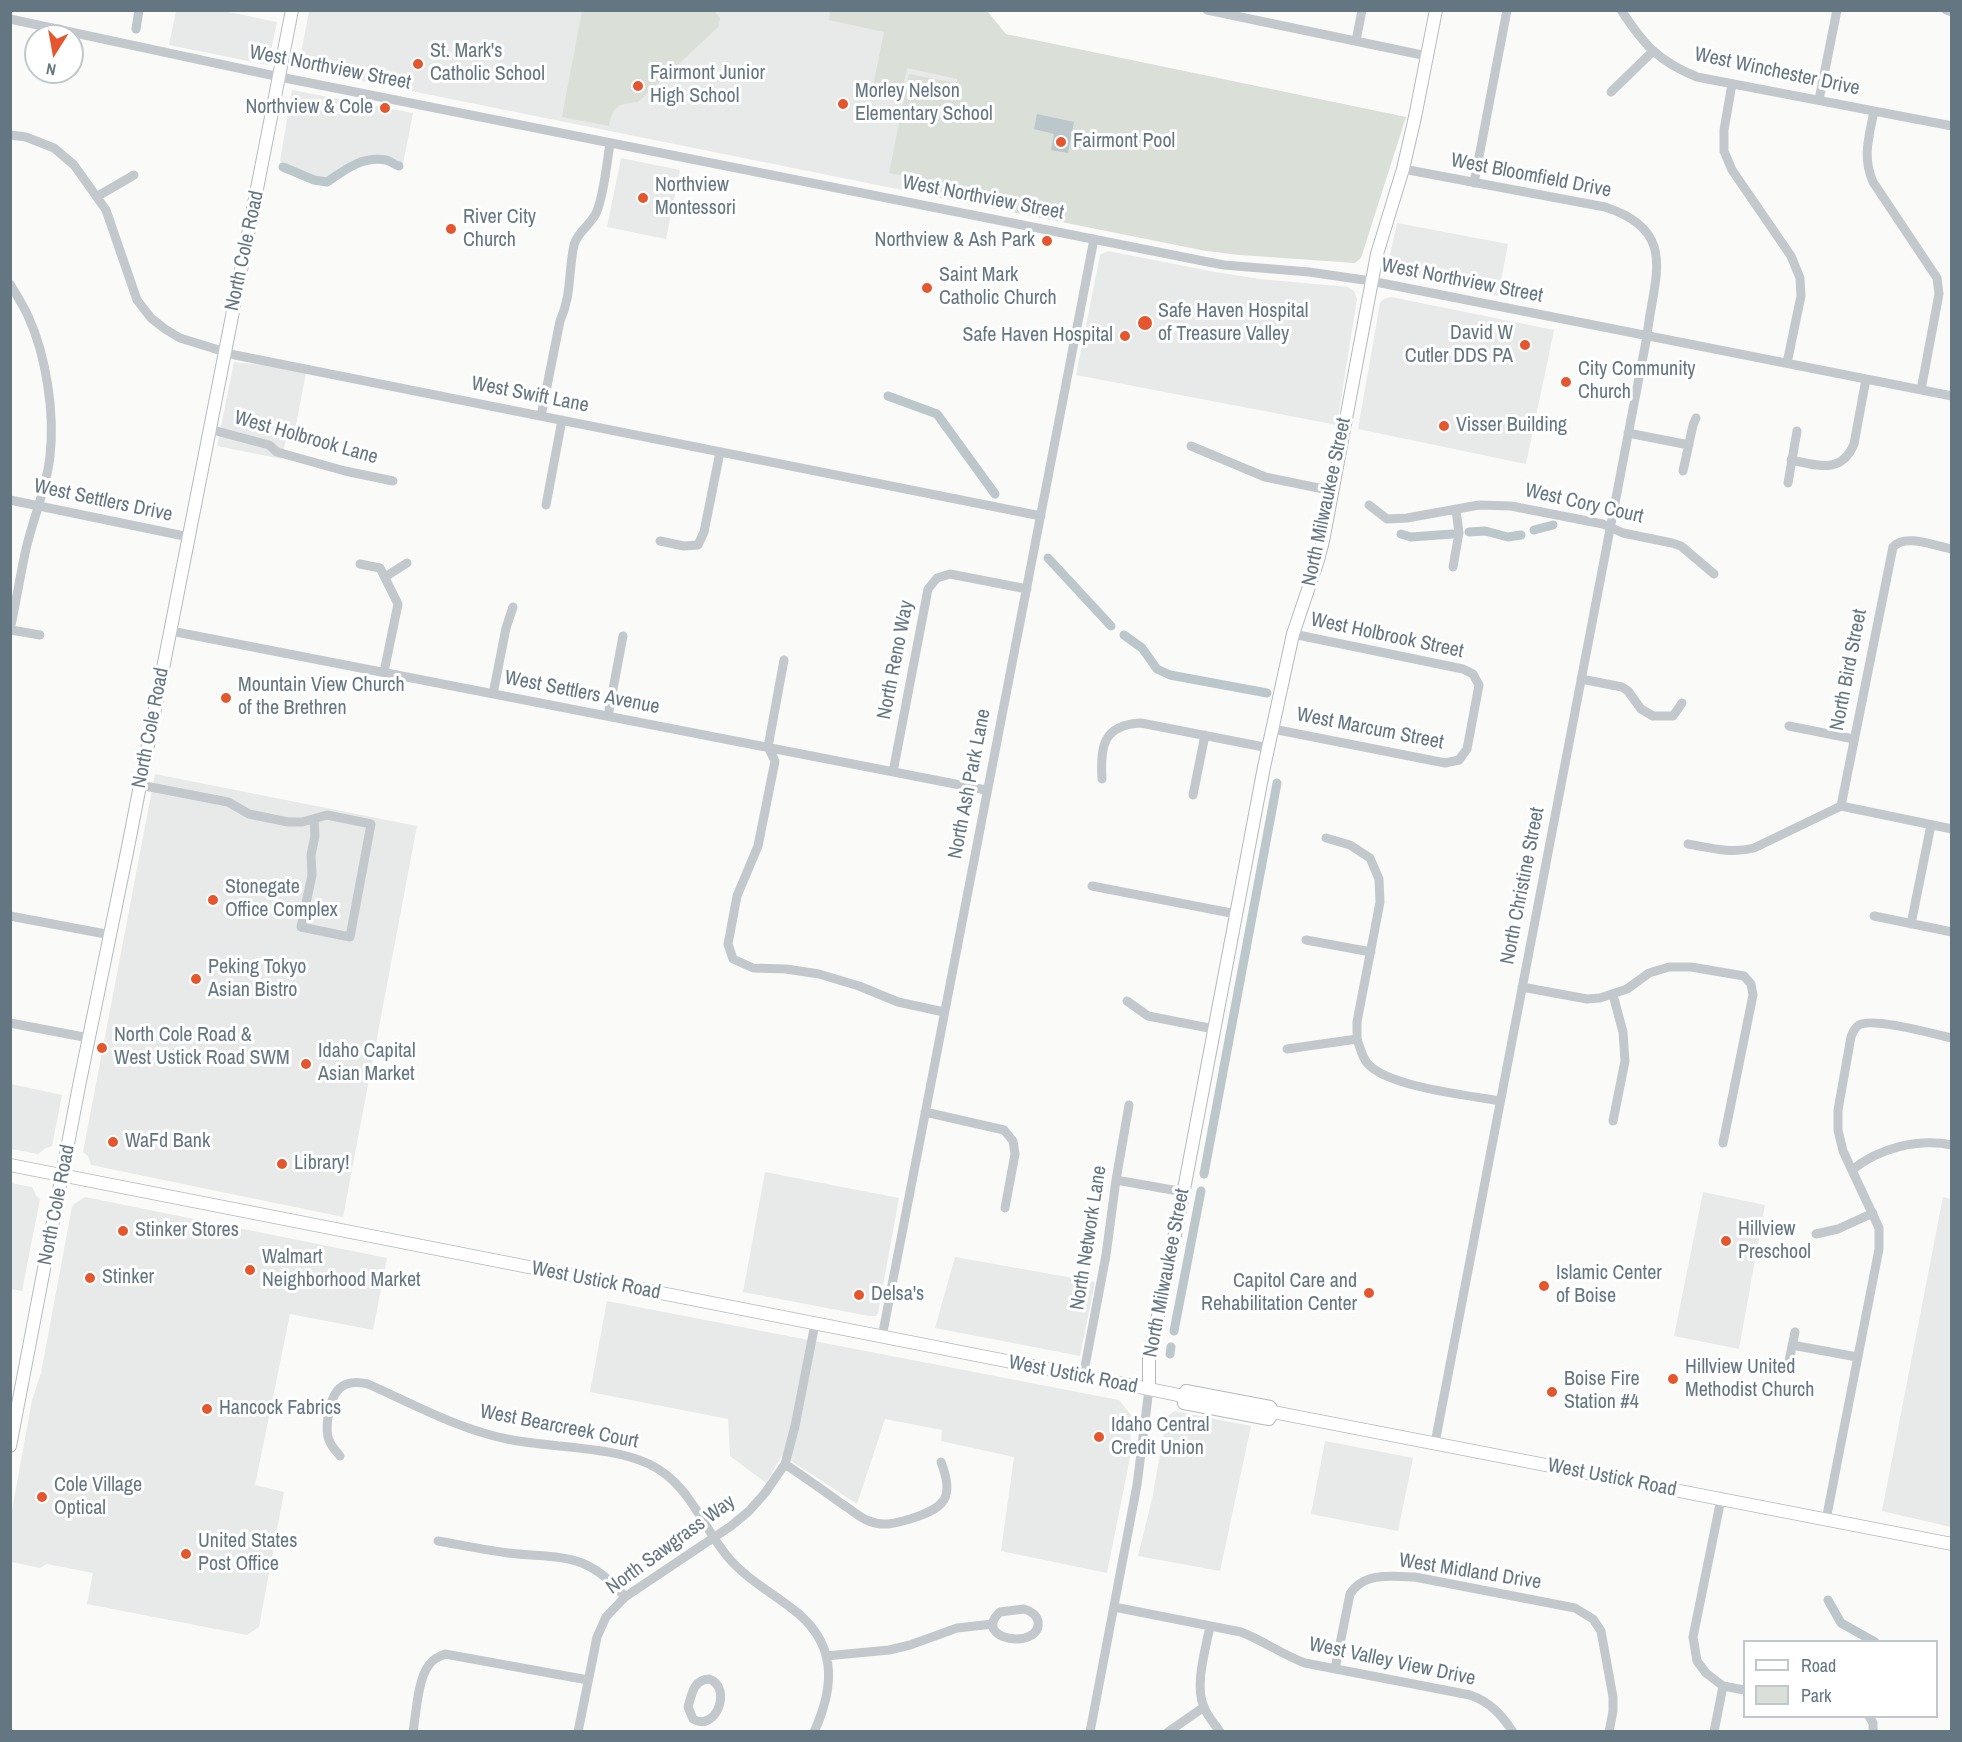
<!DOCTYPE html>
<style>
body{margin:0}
#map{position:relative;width:1962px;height:1742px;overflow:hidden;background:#fafaf8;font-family:"Archivo Narrow",sans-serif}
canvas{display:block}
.frame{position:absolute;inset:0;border:12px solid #657683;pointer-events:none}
.legend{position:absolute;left:1743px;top:1640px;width:195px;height:78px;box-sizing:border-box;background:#fff;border:2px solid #c1c8cd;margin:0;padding:8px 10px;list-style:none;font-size:18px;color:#657683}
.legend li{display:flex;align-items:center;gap:12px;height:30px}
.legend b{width:30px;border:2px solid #c1c8cd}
.north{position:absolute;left:24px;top:24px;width:60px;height:60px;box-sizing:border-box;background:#fff;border:2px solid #c1c8cd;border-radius:50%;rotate:191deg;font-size:16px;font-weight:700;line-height:24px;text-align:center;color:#657683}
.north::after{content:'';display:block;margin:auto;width:21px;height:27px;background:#e4572e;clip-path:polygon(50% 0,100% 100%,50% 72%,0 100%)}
</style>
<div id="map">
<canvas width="1962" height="1742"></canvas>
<div class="frame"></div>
<ul class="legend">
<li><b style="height:8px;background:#fff"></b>Road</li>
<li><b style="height:16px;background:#dadfd7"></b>Park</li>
</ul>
<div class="north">N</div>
</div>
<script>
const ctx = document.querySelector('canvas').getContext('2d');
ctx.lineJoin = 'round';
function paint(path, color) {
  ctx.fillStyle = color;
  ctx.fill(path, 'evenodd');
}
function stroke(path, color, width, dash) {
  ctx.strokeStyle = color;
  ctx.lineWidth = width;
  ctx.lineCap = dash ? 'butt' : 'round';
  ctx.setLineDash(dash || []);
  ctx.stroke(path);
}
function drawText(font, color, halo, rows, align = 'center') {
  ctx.font = font + ' "Archivo Narrow",sans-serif';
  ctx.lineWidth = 6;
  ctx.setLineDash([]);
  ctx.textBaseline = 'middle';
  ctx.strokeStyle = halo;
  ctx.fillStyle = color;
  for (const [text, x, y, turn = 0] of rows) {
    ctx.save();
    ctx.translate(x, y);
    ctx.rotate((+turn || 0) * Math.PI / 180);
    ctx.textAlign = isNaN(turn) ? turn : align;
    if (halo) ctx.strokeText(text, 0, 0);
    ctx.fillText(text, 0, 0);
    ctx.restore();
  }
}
paint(new Path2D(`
 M176,11H224L277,22L268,65L169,45Z
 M309,11H971L932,196L307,70L302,65L300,59Z
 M292,90L413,113L403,164L390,157H376L356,160L323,180L280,161Z
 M621,158L680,170L666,239L607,227Z
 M1397,223L1508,244L1498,296L1392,274L1388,264Z
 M1108,251L1215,272L1260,279L1348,287L1354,291L1357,299L1337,425L1076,375L1100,255Z
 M1391,297L1554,330L1526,464L1358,429L1380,303L1384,299Z
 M234,362L272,366L306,373L293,440L286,439L282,459L217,446Z
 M155,774L417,826L343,1217L91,1165L88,1156L83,1152Z
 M11,1084L62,1095L52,1146L46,1148L38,1154L11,1149Z
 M765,1172L899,1198L878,1313L876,1316H869L743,1292Z
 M10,1183L32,1187L36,1195L40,1199L22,1291L11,1289Z
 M1703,1192L1765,1205L1739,1349L1674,1336Z
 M85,1197L387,1258L373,1330L290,1314L255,1485L284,1492L259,1627L247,1635L87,1604L93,1573L47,1564L40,1568L11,1562V1516L32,1400L41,1373L72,1207L74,1204Z
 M1943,1197L1951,1199V1527L1882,1511Z
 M955,1257L1095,1282L1080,1356L935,1328Z
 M607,1301L1119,1400L1131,1415L1130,1458L1107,1573L1001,1551L1014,1457L941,1441L942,1430L885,1419L857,1504L782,1455L766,1483L730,1456L728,1419L590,1392Z
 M1175,1411L1251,1426L1220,1571L1138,1556L1152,1499L1167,1416Z
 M1325,1441L1413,1458L1398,1531L1311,1514Z`), '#e8e9e9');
paint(new Path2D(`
 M582,11H714L720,18L718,27L638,102C618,104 613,105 609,126L562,117Z
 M830,11H987L1006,34L1406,117L1361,258L1355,263L1240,255L1206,251L932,196L935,182L889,173L909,74L955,83L951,104L957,79L907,68L900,100L880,96L881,88L873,86L884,32L829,20Z`), '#dadfd7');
paint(new Path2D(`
 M1037,114L1074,122L1068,153L1051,150L1054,134L1034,129Z`), '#bbc7cb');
stroke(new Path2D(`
 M136,29L139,10
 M283,167L314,180L327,182C346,169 362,156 386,160C391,161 394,165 399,166
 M888,396L937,414L995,494
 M1534,530L1553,525
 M1469,532L1485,531L1508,537L1521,535
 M1401,534L1411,537L1452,534
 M1048,558L1111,626
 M1124,635L1142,648L1157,669L1170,675L1267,693
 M1204,1174L1277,783
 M1174,1331L1201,1191
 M1170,1354L1171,1347
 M1828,1600L1841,1623L1875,1642`), '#bbc7cb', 9);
const major = new Path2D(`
 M10,1165L1149,1389L1183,1396L1186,1391L1270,1407L1273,1412L1952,1544
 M1149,1389V1359L1181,1205L1264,767L1293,634L1318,560L1323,541L1377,254L1403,169L1415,117L1436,10
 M1183,1396L1184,1403L1269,1419L1273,1412
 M10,1446L80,1081L127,852L292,10`);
stroke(major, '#b5babe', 14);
stroke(new Path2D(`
 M1207,10L1427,56
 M1621,10C1644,45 1658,61 1697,77L1952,126
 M1946,10L1952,12
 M10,19L280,77L1203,261L1224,265L1309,272L1371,281L1952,396
 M1356,41L1362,10
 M1732,84L1724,130V151L1732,170L1791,256L1800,278L1801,296L1787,363
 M1611,92L1652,52
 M1819,100L1837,10
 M1874,111C1869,137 1862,157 1873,182L1937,278L1939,294L1921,390
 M10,135L26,137L54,148L74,165L106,210L137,300L151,318L165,329L180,338L235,355L1041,516
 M1403,169L1605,207C1680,231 1653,278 1647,336L1435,1443
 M1474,183L1507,10
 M98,196L134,175
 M10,284C16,294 23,305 28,316C46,355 55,413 50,456C47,487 33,518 26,549C20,576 16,603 10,630
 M541,416L560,321C572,294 568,273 574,245C577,232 593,223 597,211C604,194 607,162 610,143
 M209,429L269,445L277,452L345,471L393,481
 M1628,433L1689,445
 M1191,446L1265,477L1333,491
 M1791,460C1817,465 1841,475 1854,444L1866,379
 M1683,471L1693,425L1696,418
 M1788,483L1797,431
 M10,500L189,537
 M546,505L562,420
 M1369,505L1387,519L1407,518L1479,505L1511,506L1603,524L1623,533L1672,543L1681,546L1714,574
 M660,541L684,546L698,545L704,532L720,452
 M360,564L380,568L398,604L384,672
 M1453,567L1459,533L1456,510
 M385,577L407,563
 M11,630L40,635
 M171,631L986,790
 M784,660L768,747L775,761L758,846L737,896L728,944L733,959L753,968L786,969L819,974L859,986L898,1002L944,1012
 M1581,679L1622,687L1628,691L1641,709L1653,716H1673L1682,703
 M493,694L506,628L513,607
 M608,716L623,636
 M1789,726L1854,739
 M1273,729L1445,763L1459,760L1467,749L1479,685L1473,674L1463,669L1293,634
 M893,772L928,589L937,578L950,574L1027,589
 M1102,779C1100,746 1103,725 1141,723L1269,748
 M140,785L228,802L249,814L288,822H302L327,815L371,824L350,937L301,927L312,875L311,855L315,836L314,819
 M1193,795L1205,735
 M1841,806L1893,547C1905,533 1935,546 1952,549
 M1841,806L1952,829
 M1326,838L1350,845L1370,858L1379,879L1380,902L1357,1022V1039
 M1688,844C1711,848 1731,854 1754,848L1841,806
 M1092,886L1236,914
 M10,916L111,935
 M1874,916L1952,932
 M1911,924L1931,825
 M1306,940L1371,952
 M1522,987L1587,999L1600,998L1627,989L1649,973L1669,967H1691L1744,976L1751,984L1753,995L1723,1143
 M1613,995L1623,1032L1625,1061L1613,1121
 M1127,1001L1148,1016L1214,1029
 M10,1023L89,1038
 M1287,1049L1357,1039C1360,1047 1362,1058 1368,1064C1389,1087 1467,1095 1500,1101
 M925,1112L1004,1130L1013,1141L1015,1154L1005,1208
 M1852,1170C1879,1148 1918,1138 1952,1145
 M1116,1180L1184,1192
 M1816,1234L1838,1229L1873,1213
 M882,1337L1094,239
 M1792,1345L1857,1357
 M1788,1366L1795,1332
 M1083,1377L1106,1255L1116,1180L1129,1105
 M340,1456C336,1451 331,1446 329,1440C326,1433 327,1424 328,1417C332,1391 341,1378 368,1384C413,1404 458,1429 507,1439C550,1448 611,1446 649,1464C689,1483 701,1524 727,1556C744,1577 769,1591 790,1607C837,1641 836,1684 814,1732
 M785,1464C804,1477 823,1490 842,1504C851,1509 860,1518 869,1521C883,1527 897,1523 910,1519C945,1508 955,1498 941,1462
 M1826,1520L1879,1249V1228L1843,1151L1838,1130V1110L1851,1037C1853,1032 1854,1028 1859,1025C1873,1017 1934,1034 1952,1038
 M438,1541C461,1545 485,1550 508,1553C563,1559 586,1551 625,1597
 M1114,1607L1241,1632C1264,1641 1283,1655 1305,1663L1470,1695C1490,1702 1501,1714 1513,1732
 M1024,1609C1031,1611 1036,1614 1038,1621C1042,1651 970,1640 1000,1612Z
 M1210,1626C1206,1648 1194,1686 1204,1707C1207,1716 1215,1724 1220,1732
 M826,1656L889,1650L910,1645L957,1628L993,1624
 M1335,1669L1350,1594C1364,1572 1392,1576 1415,1577L1575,1608L1593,1619L1601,1631L1613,1697V1711L1609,1732
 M709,1679C733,1687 716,1733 693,1719L688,1707C692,1694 693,1680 709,1679Z
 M1723,1686L1744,1690
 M1869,1716L1873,1723V1732
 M413,1732C416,1714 418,1678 429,1665C433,1659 438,1657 445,1654L588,1680
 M578,1732L597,1637L606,1617L625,1597L731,1526L749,1511L765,1493L785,1464L795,1426L815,1324
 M1090,1732L1137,1485L1149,1389
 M1168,1732L1204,1707
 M1714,1732L1723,1686L1706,1673L1697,1661L1693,1637L1721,1499`), '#c3c8cc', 9);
stroke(major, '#fff', 12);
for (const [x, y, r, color] of [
 [418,64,6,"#e4572e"],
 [638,86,6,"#e4572e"],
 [843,104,6,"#e4572e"],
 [385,108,6,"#e4572e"],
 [1061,142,6,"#e4572e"],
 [643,198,6,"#e4572e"],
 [451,229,6,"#e4572e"],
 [1047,241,6,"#e4572e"],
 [927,288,6,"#e4572e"],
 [1145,323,8,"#e4572e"],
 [1125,336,6,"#e4572e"],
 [1525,345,6,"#e4572e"],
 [1566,382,6,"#e4572e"],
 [1444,426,6,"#e4572e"],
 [226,698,6,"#e4572e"],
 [213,900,6,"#e4572e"],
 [196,979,6,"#e4572e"],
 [102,1048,6,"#e4572e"],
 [306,1064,6,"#e4572e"],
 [113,1142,6,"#e4572e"],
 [282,1164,6,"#e4572e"],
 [123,1231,6,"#e4572e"],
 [1726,1241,6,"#e4572e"],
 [250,1270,6,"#e4572e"],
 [90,1278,6,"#e4572e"],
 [1544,1286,6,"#e4572e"],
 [1369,1293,6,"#e4572e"],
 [859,1295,6,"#e4572e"],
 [1673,1379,6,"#e4572e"],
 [1552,1392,6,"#e4572e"],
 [207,1409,6,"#e4572e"],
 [1099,1437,6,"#e4572e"],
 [42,1497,6,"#e4572e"],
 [186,1554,6,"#e4572e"]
]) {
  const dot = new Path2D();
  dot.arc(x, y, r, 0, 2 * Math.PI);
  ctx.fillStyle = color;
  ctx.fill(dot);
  stroke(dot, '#fff', 2);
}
drawText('20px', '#657683', '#fff', [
 ["St. Mark's",430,52],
 ["Catholic School",430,75],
 ["Fairmont Junior",650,74],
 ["High School",650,97],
 ["Morley Nelson",855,92],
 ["Elementary School",855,115],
 ["Northview & Cole",373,108,"right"],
 ["Fairmont Pool",1073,142],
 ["Northview",655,186],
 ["Montessori",655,209],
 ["River City",463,218],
 ["Church",463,241],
 ["Northview & Ash Park",1035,241,"right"],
 ["Saint Mark",939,276],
 ["Catholic Church",939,299],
 ["Safe Haven Hospital",1158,312],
 ["of Treasure Valley",1158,335],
 ["David W",1513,334,"right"],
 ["Cutler DDS PA",1513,357,"right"],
 ["Safe Haven Hospital",1113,336,"right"],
 ["City Community",1578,370],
 ["Church",1578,393],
 ["Visser Building",1456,426],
 ["Mountain View Church",238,686],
 ["of the Brethren",238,709],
 ["Stonegate",225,888],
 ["Office Complex",225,911],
 ["Peking Tokyo",208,968],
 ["Asian Bistro",208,991],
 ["North Cole Road &",114,1036],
 ["West Ustick Road SWM",114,1059],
 ["Idaho Capital",318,1052],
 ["Asian Market",318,1075],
 ["WaFd Bank",125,1142],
 ["Library!",294,1164],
 ["Hillview",1738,1230],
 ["Preschool",1738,1253],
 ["Stinker Stores",135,1231],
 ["Walmart",262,1258],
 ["Neighborhood Market",262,1281],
 ["Islamic Center",1556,1274],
 ["of Boise",1556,1297],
 ["Stinker",102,1278],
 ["Capitol Care and",1357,1282,"right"],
 ["Rehabilitation Center",1357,1305,"right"],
 ["Delsa's",871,1295],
 ["Hillview United",1685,1368],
 ["Methodist Church",1685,1391],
 ["Boise Fire",1564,1380],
 ["Station #4",1564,1403],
 ["Hancock Fabrics",219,1409],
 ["Idaho Central",1111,1426],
 ["Credit Union",1111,1449],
 ["Cole Village",54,1486],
 ["Optical",54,1509],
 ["United States",198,1542],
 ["Post Office",198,1565]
], 'left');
drawText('20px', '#657683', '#fff', [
 ["West Northview Street",330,68,11],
 ["West Winchester Drive",1777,72,12],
 ["West Bloomfield Drive",1531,176,11],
 ["West Northview Street",983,198,11],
 ["North Cole Road",245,251,-78],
 ["West Northview Street",1462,281,11],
 ["West Swift Lane",530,395,11],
 ["West Holbrook Lane",306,438,16],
 ["West Settlers Drive",103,501,12],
 ["North Milwaukee Street",1327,502,-78],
 ["West Cory Court",1584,504,13],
 ["West Holbrook Street",1387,636,12],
 ["North Reno Way",896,660,-79],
 ["North Bird Street",1849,670,-79],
 ["West Settlers Avenue",582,693,11],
 ["North Cole Road",151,728,-79],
 ["West Marcum Street",1370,729,11],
 ["North Ash Park Lane",970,784,-79],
 ["North Christine Street",1523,886,-79],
 ["North Cole Road",57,1205,-79],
 ["North Network Lane",1089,1238,-81],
 ["North Milwaukee Street",1167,1273,-79],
 ["West Ustick Road",596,1281,11],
 ["West Ustick Road",1073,1375,11],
 ["West Bearcreek Court",559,1427,11],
 ["West Ustick Road",1612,1478,11],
 ["North Sawgrass Way",671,1545,-36],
 ["West Midland Drive",1470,1572,9],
 ["West Valley View Drive",1392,1662,12]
]);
</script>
